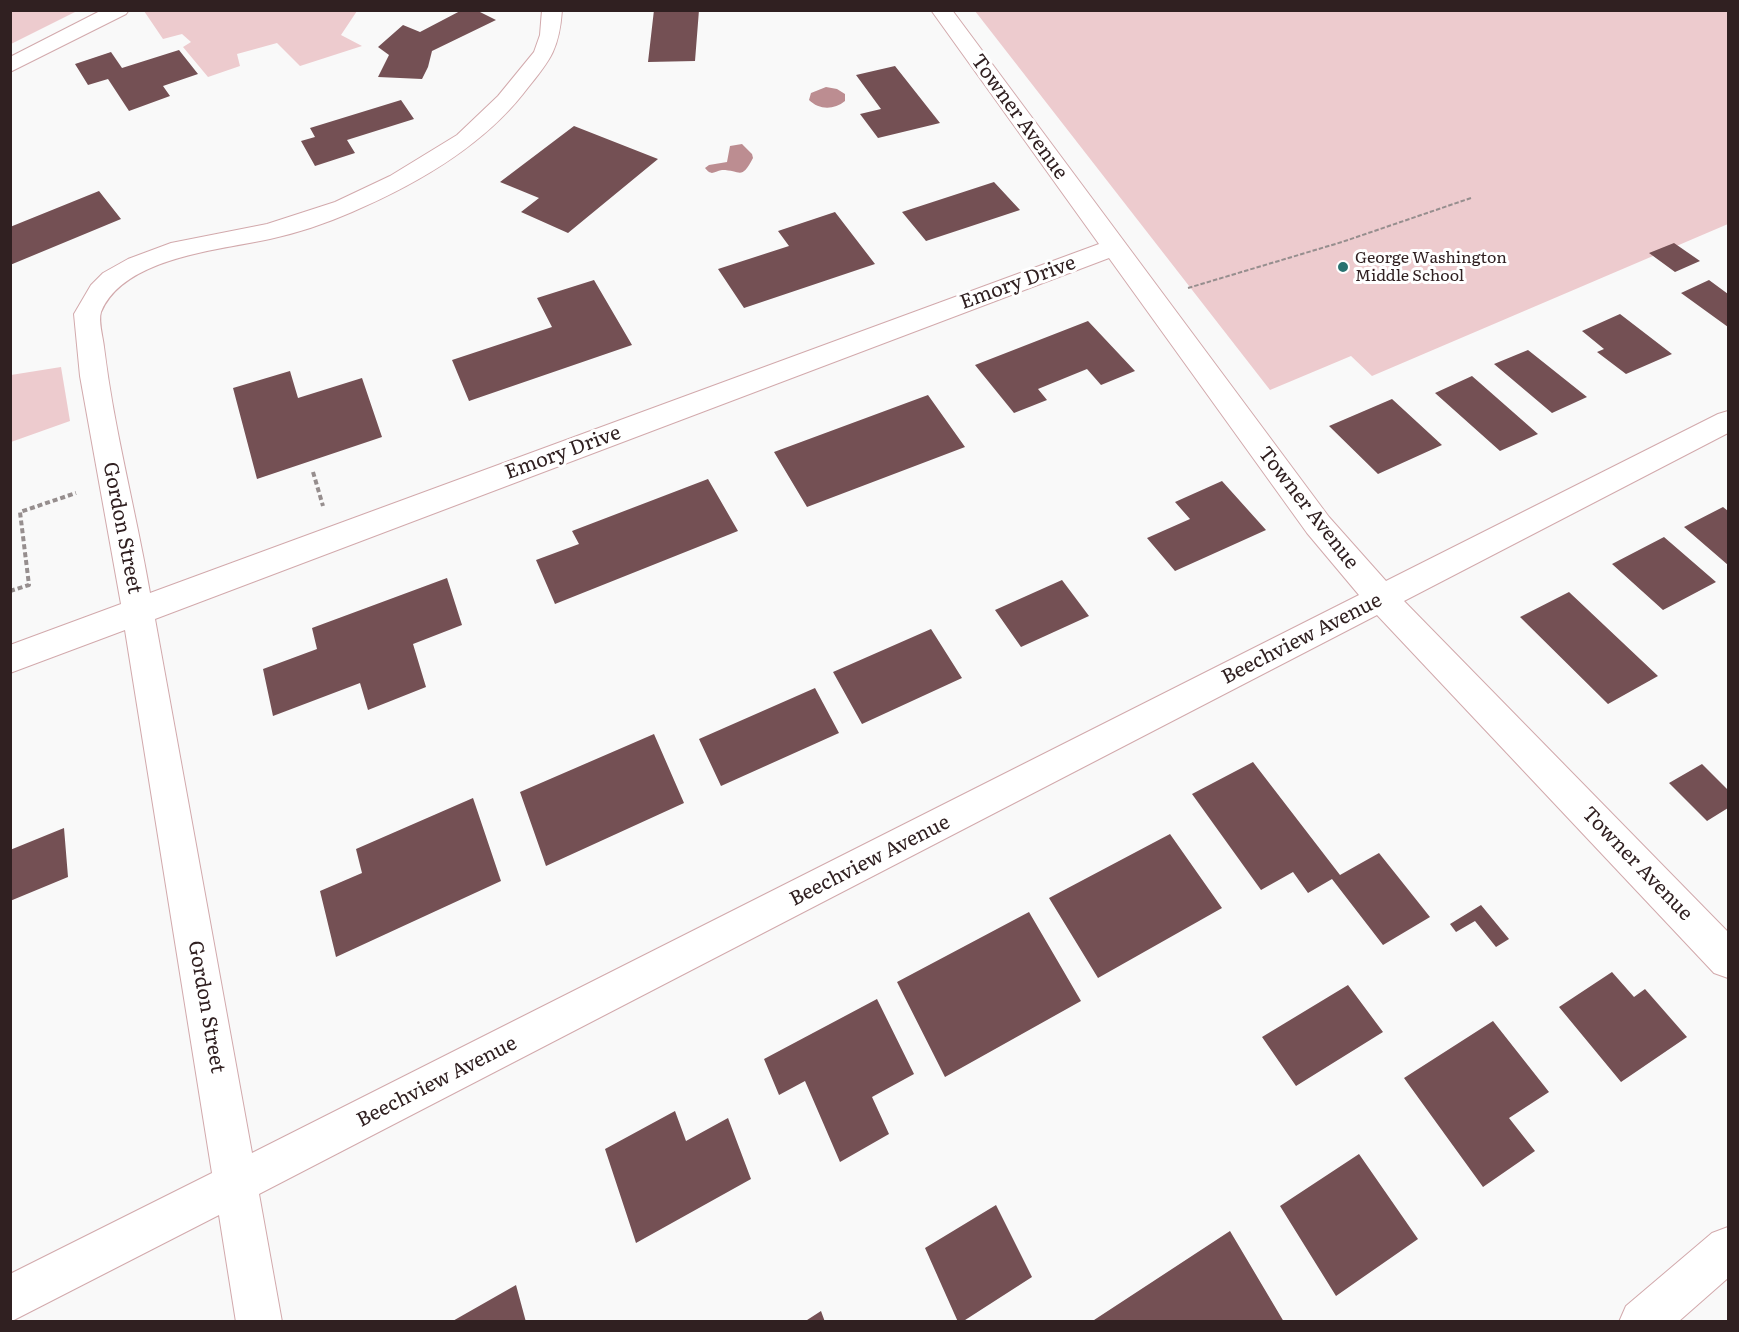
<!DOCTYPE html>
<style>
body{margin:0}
#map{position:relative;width:1739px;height:1332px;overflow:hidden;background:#f9f9f9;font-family:Literata,serif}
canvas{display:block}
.frame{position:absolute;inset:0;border:12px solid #302021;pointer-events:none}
</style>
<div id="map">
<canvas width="1739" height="1332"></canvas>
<div class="frame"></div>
</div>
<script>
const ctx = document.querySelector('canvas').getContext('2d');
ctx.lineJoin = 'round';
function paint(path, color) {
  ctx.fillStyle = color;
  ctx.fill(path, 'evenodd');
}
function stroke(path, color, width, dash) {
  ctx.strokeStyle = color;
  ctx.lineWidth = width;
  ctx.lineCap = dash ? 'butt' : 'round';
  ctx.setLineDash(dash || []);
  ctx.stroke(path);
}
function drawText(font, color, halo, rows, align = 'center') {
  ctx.font = font + ' Literata,serif';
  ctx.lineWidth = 6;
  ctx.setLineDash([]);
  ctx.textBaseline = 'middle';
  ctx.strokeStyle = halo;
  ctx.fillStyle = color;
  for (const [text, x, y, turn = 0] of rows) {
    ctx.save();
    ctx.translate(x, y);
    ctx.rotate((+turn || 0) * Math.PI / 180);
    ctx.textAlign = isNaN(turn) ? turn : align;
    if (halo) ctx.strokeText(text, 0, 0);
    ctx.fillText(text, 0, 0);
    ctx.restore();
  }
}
paint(new Path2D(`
 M11,10H77V11L11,44Z
 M144,11H357L341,35L362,46L300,66L277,43L237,54L240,66L208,77L183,47L191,42L182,34L163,39Z
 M975,11H1728V224L1372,376L1351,356L1270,390Z
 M61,367L70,421L11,442V375Z`), '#edcbce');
paint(new Path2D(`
 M826,87L837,89L845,94V101C834,110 819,110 809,100L811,93Z
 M742,144L752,154L753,158C741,181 741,170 722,170C714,171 712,177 705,168L709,165L727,162L730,146Z`), '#bc8d91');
paint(new Path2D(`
 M462,10H476L496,20L432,51L428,67L422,79L378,77L389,55L378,47L403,25L420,32Z
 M654,10H699L695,61L648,62Z
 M179,50L198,74L163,86L170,96L129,111L108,79L88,85L75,64L111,52L122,68Z
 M895,66L940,123L878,138L860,114L881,109L856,75Z
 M401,100L414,119L347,140L355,153L315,166L301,141L315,137L310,128Z
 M574,126L658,159L568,233L521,212L539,198L500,182Z
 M994,182L1020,210L926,241L902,212Z
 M99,191L121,219L10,265V227Z
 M835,212L875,264L744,308L718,269L789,246L778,231Z
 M1674,243L1700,261L1675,272L1649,253Z
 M594,280L632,345L469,401L452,360L552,327L537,298Z
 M1709,280L1728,294V327L1681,293Z
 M1620,314L1672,354L1626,374L1597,352L1604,349L1582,331Z
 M1088,321L1135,371L1101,385L1087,369L1038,389L1047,400L1014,413L975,365Z
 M1528,350L1587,397L1552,413L1494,364Z
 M290,371L298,398L362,378L382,437L257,479L233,388Z
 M1472,376L1538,434L1500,451L1435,393Z
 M928,395L965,447L807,507L774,452Z
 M1392,399L1442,445L1378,474L1329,426Z
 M708,479L738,531L555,604L536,560L579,544L572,531Z
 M1222,481L1266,530L1175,571L1147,538L1190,519L1175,502Z
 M1723,507L1728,511V565L1684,527Z
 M1664,537L1716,582L1663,610L1612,564Z
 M447,578L462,625L413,644L426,687L368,710L360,683L273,716L263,669L317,649L312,628Z
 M1062,580L1089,616L1021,647L995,610Z
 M1569,592L1658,676L1608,704L1520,617Z
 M931,629L962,678L862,724L833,672Z
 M815,688L839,733L721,786L699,739Z
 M654,734L684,803L546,866L520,792Z
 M1253,762L1340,875L1379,853L1430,917L1383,945L1332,879L1308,893L1293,872L1261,890L1192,794Z
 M1702,764L1728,790V808L1707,821L1669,783Z
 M473,798L501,881L336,957L320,891L362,873L356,849Z
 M64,828L68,877L10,901V850Z
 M1170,834L1222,908L1098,978L1049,898Z
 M1481,905L1509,939L1496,947L1475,921L1456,932L1450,924Z
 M1029,912L1081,1001L945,1077L897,982Z
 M1612,972L1634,997L1645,989L1687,1037L1621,1082L1559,1007Z
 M1348,985L1383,1032L1296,1086L1262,1037Z
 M877,999L914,1074L872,1097L889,1134L840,1162L805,1081L779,1095L764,1059Z
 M1493,1021L1549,1092L1509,1118L1535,1151L1483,1187L1404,1078Z
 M675,1111L686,1141L728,1118L751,1179L636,1243L605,1149Z
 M1359,1154L1418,1239L1336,1296L1280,1206Z
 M996,1205L1032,1277L962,1322H958L925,1248Z
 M1230,1231L1284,1322H1091Z
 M516,1285L526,1322H451Z
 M821,1311L825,1322H804Z`), '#745054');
const minor = new Path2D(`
 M102,10H129L126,14L10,72V57Z
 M542,10H562C559,53 548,62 523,94C480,148 415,185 352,212C327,223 297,233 270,239C220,250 124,257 101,312C98,321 103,337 104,347C114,430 136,511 150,593L1099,244L931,10H952L1329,517L1386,581L1718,414L1728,411V433L1404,601L1728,932V978L1714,973L1377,615L259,1194L282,1322H236L219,1215L10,1322V1274L212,1173L125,630L10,673V645L121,604L80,376L74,314L91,285L103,273L128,259L171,243L267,224L335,202L390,176L457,135L498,96L534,52L540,35ZM1109,258L1307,533L1359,595L252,1153L155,619Z
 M1728,1227V1278L1678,1322H1619L1626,1306L1712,1233Z`);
stroke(minor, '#d2a9ac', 2);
stroke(new Path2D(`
 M1188,288L1342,242L1471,198`), '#968e8e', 2, [4.5, 2]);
stroke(new Path2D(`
 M313,472L323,506
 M10,591L29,585L20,512L76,493`), '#968e8e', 4, [5, 3]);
paint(minor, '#fff');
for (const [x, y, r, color] of [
 [1343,267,6,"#287270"]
]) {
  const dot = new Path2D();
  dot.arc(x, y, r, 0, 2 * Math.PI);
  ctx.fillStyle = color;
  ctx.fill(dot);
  stroke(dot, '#fff', 2);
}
drawText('16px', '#302021', '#fff', [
 ["George Washington",1355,258],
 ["Middle School",1355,276]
], 'left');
drawText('20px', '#302021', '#fff', [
 ["Towner Avenue",1019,117,54],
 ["Emory Drive",1018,283,-20],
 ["Emory Drive",563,453,-20],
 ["Towner Avenue",1308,508,52],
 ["Gordon Street",122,528,79],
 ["Beechview Avenue",1302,639,-27],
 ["Beechview Avenue",870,861,-27],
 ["Towner Avenue",1637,864,46],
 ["Gordon Street",206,1007,80],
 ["Beechview Avenue",437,1082,-27]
]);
</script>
